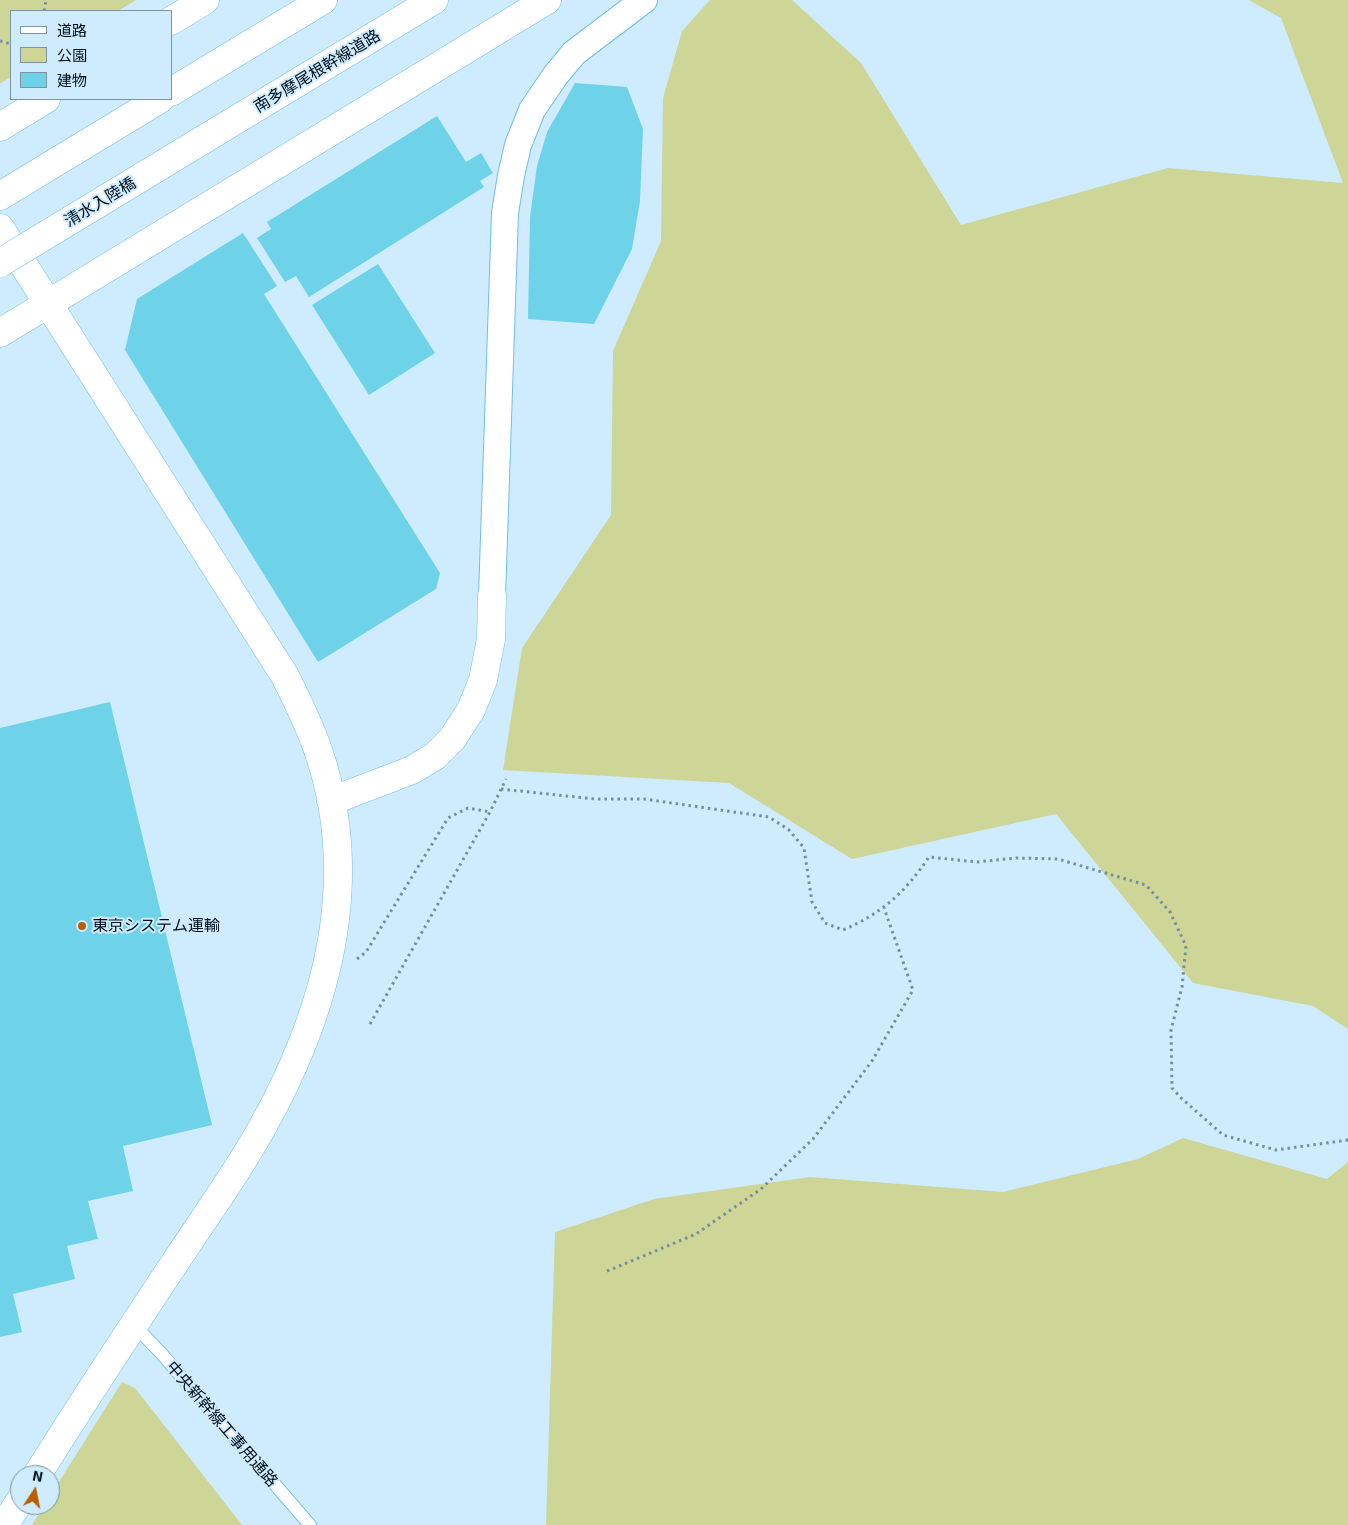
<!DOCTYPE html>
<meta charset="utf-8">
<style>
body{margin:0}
#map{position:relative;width:1348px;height:1525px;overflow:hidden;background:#ceecfd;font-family:"Exo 2","Noto Sans JP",sans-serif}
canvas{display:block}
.legend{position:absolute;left:10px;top:10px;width:162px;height:90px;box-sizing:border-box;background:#ceecfd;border:1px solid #7c93a2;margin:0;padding:6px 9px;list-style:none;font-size:15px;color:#000e1a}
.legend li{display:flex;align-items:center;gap:10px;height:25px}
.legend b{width:25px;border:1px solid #7c93a2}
.north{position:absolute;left:10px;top:1465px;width:50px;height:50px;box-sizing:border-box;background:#ceecfd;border:1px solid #7c93a2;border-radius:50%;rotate:11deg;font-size:14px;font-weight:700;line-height:20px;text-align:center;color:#000e1a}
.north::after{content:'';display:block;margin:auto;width:18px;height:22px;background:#ba5e06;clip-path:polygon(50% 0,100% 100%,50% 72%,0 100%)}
</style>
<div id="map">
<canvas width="1348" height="1525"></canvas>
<ul class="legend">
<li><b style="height:6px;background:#fff"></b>道路</li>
<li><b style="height:14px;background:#cdd597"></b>公園</li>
<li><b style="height:14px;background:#6ed2e8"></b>建物</li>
</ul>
<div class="north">N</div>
</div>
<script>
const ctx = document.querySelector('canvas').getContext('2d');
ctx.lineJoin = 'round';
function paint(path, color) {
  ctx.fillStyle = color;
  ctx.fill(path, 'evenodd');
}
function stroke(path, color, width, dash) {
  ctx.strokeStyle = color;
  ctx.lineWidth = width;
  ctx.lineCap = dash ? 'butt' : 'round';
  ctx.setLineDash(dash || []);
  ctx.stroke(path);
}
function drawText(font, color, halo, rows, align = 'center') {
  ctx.font = font + ' "Exo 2","Noto Sans JP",sans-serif';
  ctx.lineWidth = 4;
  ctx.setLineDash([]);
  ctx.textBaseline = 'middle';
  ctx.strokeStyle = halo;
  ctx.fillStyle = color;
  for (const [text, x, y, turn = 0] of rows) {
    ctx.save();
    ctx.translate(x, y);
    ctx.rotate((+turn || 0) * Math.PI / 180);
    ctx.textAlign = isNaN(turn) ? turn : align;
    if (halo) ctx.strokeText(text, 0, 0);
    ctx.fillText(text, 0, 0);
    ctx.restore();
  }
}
paint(new Path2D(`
 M0,0H136L118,11H11V77L1,83H0Z
 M710,0H792L861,63L961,225L1168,168L1343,183L1281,18L1249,0H1348V1029L1313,1006L1193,983L1056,814L852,859L729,783L503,770L522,648L611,515L613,351L661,241L663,98L682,31Z
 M1183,1138L1327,1179L1348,1162V1525H546L555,1232L654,1199L810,1177L1003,1192L1138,1159Z
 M122,1382L135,1388L242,1525H32L44,1505H50V1496Z`), '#cdd597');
paint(new Path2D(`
 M575,83L627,87L643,129L640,201L632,249L594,324L528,319L530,217L537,166L547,132Z
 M437,116L466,162L481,153L493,173L480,181L484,187L309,297L296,276L285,282L257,238L271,229L267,222Z
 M243,233L277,286L264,294L440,573L436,589L318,662L125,350L137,299Z
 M378,264L435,353L369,395L312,305Z
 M110,702L212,1125L123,1146L133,1191L88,1201L98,1239L67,1246L75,1279L13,1294L22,1332L0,1337V728Z`), '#6ed2e8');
const lane = new Path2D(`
 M133,1324L161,1353L310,1525`);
const street = new Path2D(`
 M492,596L505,213L511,176L518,145L532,110L555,76L574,53L644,0`);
const secondary = new Path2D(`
 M171,21L205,0
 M171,92L323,0
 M0,127L46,99
 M201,141L434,0
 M0,196L160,99
 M0,228L285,676C297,700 309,724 318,750C361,875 330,1001 269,1115C243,1164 209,1211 178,1258C130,1330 83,1402 37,1475
 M0,333L547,0
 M331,801L412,770L435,756L452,739L471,710L483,680L491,639L492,596
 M4,1525L20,1501`);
stroke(lane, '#70bee8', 14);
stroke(street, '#70bee8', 28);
stroke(secondary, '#70bee8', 29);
stroke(new Path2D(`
 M44,11L46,0
 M0,41L11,44
 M501,789L595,799H644L769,817L789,830L804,848L812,902L825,923L843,930C883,913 905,892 929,857L977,862L1016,858L1058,859L1146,885L1170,912L1186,946L1182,987L1171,1030L1172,1088L1180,1097L1223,1135L1276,1150L1348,1140
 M357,959L366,952L448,818L468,808L490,812
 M370,1024L490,812L506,779
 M607,1271L696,1234L761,1189L813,1139L872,1061L913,990L884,908`), '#778e9d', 3, [2.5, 4]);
stroke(lane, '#fff', 12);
stroke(street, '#fff', 26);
stroke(secondary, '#fff', 28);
const secondaryBridge = new Path2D(`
 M0,263L201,141`);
stroke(secondaryBridge, '#70bee8', 29, []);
stroke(secondaryBridge, '#fff', 28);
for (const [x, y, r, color] of [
 [82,926,5,"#ba5e06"]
]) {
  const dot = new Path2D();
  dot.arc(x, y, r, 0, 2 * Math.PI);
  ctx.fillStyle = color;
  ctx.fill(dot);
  stroke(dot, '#ceecfd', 2);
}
drawText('16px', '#000e1a', '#ceecfd', [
 ["南多摩尾根幹線道路",317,71,-31],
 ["清水入陸橋",100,202,-31],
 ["中央新幹線工事用通路",222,1424,49]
]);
drawText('16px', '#000e1a', '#ceecfd', [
 ["東京システム運輸",92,926]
], 'left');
</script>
